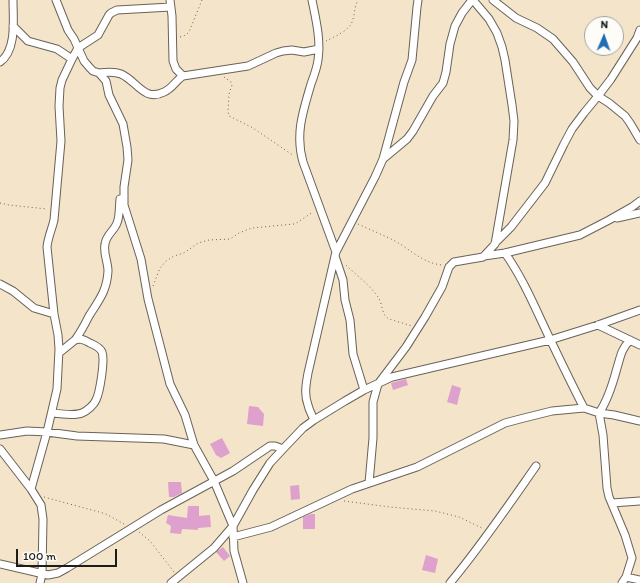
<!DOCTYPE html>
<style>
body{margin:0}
#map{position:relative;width:640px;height:583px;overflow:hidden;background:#f4e4ca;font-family:Itim,sans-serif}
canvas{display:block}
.north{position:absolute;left:584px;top:16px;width:40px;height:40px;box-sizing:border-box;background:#fdfcf7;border:1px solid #a3a29f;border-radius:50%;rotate:2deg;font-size:11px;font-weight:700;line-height:16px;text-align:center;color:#1c1c1c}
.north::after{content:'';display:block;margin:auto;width:14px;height:18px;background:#1f6fb2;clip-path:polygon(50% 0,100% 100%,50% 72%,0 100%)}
.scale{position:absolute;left:16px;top:549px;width:101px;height:18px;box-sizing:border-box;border:2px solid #1c1c1c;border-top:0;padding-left:5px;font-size:12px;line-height:14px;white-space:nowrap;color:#1c1c1c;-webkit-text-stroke:3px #fdfcf7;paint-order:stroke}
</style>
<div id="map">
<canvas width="640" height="583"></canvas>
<div class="north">N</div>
<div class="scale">100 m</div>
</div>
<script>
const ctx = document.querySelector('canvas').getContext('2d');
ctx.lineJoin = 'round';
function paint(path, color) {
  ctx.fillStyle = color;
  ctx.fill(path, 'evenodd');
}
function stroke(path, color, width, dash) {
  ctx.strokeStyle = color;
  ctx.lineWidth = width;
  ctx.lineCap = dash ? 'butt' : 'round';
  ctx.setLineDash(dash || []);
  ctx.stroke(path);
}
paint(new Path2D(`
 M406,379L408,385L393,390L391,383Z
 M452,385L461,388L457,405L447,402Z
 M249,406L258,407L264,414L263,426L247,424Z
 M222,438L230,453L221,458L216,455L210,444Z
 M168,482H181L182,493L174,497H169Z
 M299,485L300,499L291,500L290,486Z
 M188,506H199V516L210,515L211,527L198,528V530L182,529L181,534L170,533L171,526L166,523L168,515L187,518Z
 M311,514H315V529H303V517Z
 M223,547L230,556L224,561L216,552Z
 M426,555L438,559L435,573L422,570Z`), '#dea0cc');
const minor = new Path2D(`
 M56,0L68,30L74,39L84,61L90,68L93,71L99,73L106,81L109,95L123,124L127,147L128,160L124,187V205L141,259L148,299L170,384L185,415L194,445L214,481L233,526L234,551L243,583
 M170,0L172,16L173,61L176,69L183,76
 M312,0C316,20 321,40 318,60C317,68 314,76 311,84C303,111 295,134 303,162L336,252
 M493,0L516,18L537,28L553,39L573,62L590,88L598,96L609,103L625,116L630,123L640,140
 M13,26L28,41L57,49L72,59
 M0,62C17,50 13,19 13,0
 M99,73C106,72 114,71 121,74C137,81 144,102 164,92C173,88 175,81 183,76L248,66L276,53L283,51L292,50L304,52L319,49
 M383,159L407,139L413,131L433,96L443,83L446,72L450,44L455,26L462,13L472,0
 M617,218L640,213
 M495,243L511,227L545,183L564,144L572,129L584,113L598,96L611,79L637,38L640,30
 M505,253C524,280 536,310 550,339C561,362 572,385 584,408L599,413L603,435L607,488L609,497L625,535L632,558L626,577L622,583
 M335,256L343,280L345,300L350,320L353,354L364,390
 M484,256L505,253L580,235L609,220L632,207L640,201
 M0,284L13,291L34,308L54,314
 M598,325L640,345
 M75,340C81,332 85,324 89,316C99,300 107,291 108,271C108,262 103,253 105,244C106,235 114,231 117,223C120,216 119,207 120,199
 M630,340C621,350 621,355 617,368C613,383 608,400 599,413L614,415L640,421
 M52,413C60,414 75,416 82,413C87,411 94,405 96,400C100,392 105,360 102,352C100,347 94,345 90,343C84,340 81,338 75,340L59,353
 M314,420C312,415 309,410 308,405C304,395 306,384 308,373L335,256L336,252L375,177L383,159L404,82L412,60L417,7L418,0
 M0,435L27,431L47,432L77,436L164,439L194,445
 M0,449L31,489L41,505L43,519L42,574L40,583
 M369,483L373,438V402L378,384L406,347L425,317L442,287L449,267L454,262L483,257L495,244L513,140L514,121L512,105L505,60L502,47L497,33L489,19L473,0
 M31,489L47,432L57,389L59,349L58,335L54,314L47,247C48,237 52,229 54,220L61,141L59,106L60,88L62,80L72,59L78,48L98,35L109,15L111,13L117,10L171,7
 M612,503L640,501
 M233,537L271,527L352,489L417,467L505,423L520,419L552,411L584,408
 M0,564L48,575L58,573L67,568L161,510L233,471L270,446H275L283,449
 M626,577L640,580
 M171,583L214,548L233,526L253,490L270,463L283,449L303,428L314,420L345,401L364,390L392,377L550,340L598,325L640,310
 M450,583C481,546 508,506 536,466`);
stroke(minor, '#686259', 9);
stroke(new Path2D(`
 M180,37C184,36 186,35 189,32L202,0
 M326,41C334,37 350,30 352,22C355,15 354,7 358,0
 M224,77L231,82L232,85L229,94L228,112L229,116L253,128L294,156
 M0,203L9,205L47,209
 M358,224C371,230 383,235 395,241C411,250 424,264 443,265
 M346,265C356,275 370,285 378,297C383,304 381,315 389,319L412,326
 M153,286L160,268L166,261L174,256L184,253L198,243L209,240L230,239L239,233L252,228L294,224L298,222L313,212
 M44,497L99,512L106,514L124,524
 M344,501L390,507L435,511L459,517L482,528
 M139,532L150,541L174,572`), '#686259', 1, [1, 3]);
stroke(minor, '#fff', 7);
</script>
